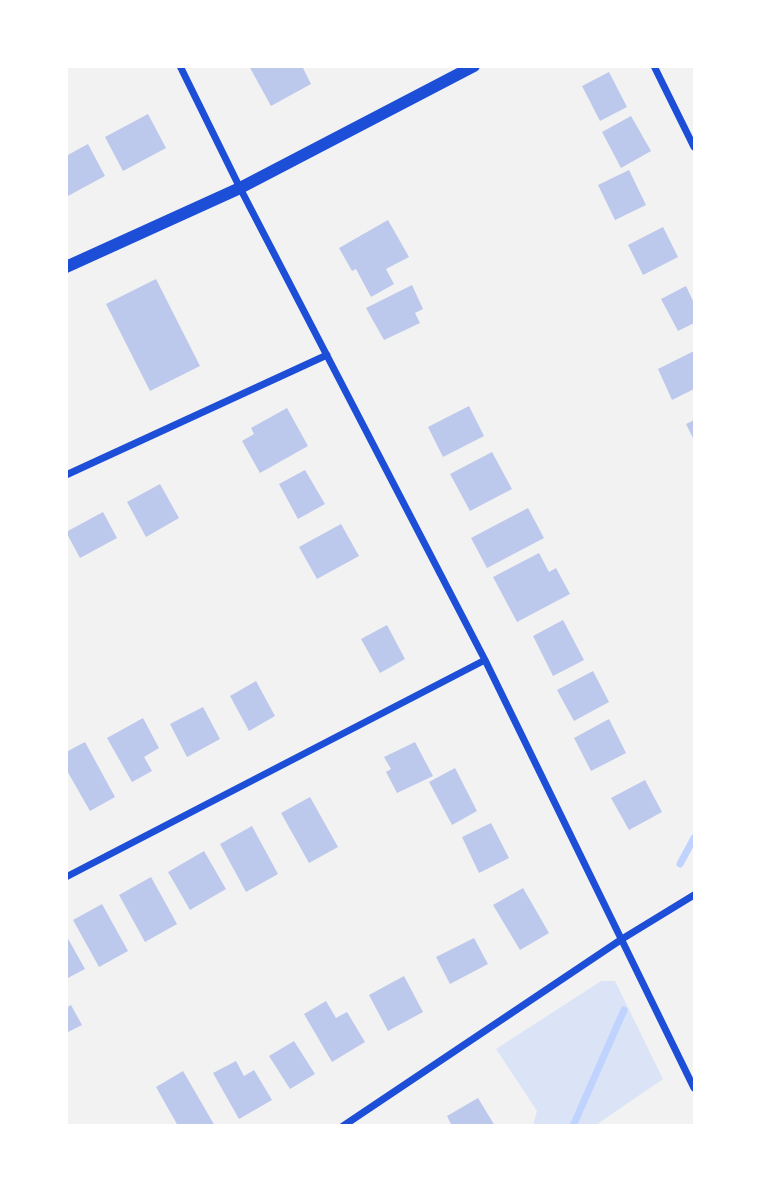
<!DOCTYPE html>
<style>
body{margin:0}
#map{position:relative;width:761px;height:1192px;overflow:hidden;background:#f2f2f2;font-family:Arial,sans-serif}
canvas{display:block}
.frame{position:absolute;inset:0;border:68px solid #fff;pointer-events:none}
</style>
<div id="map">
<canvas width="761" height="1192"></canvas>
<div class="frame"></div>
</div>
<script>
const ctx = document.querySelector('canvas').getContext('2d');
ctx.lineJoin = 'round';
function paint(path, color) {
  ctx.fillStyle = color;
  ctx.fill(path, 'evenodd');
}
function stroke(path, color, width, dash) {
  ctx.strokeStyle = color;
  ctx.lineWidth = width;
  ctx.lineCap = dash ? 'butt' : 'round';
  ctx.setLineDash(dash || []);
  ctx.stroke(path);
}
paint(new Path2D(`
 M601,981H615L663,1079L596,1125H533L537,1111L496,1049Z`), '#dbe4f7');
stroke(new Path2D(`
 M680,864L694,838
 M573,1126L624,1010`), '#bfd3fe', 7);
paint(new Path2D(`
 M249,66H302L311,84L271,106Z
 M609,72L627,107L600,121L582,86Z
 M148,114L166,148L123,171L105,137Z
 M631,116L651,151L621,168L602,132Z
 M88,144L105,176L66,197V156Z
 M629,170L646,205L615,220L598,185Z
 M388,220L409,257L386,269L394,284L371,297L356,269L352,271L339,248Z
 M663,227L678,257L643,275L628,245Z
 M156,279L200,366L150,391L106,304Z
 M412,285L423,309L415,313L420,323L384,340L366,308Z
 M686,286L694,303V323L678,331L661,299Z
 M694,351V389L672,400L658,369Z
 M469,406L484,436L443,457L428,427Z
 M287,408L308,446L260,473L242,441L254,434L251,428Z
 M694,420V440L686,424Z
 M492,452L512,489L470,511L450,474Z
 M305,470L325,504L298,519L279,484Z
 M160,484L179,518L146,537L127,502Z
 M528,508L544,538L487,568L471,538Z
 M103,512L117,538L80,558L66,532Z
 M341,524L359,556L317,579L299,547Z
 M539,553L549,572L556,568L570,594L517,622L493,577Z
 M563,620L584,660L553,676L533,636Z
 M387,625L405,659L380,673L361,639Z
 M593,671L609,702L574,721L557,690Z
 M256,681L275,716L249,731L230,696Z
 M203,707L220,739L187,757L170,724Z
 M143,718L159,748L144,757L152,771L132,782L107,738Z
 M609,719L626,753L591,771L574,738Z
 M85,742L115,797L90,811L66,769V752Z
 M415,742L433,776L397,793L386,772L391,769L384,757Z
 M455,768L477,811L452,825L429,782Z
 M645,780L662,812L629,830L611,798Z
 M310,797L338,847L309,863L281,813Z
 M491,823L509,858L479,873L462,837Z
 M252,826L278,874L246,892L220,844Z
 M204,851L226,889L190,910L168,872Z
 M151,877L177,924L145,942L119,895Z
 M523,888L549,933L520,950L493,905Z
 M102,904L128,951L99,967L73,920Z
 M66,935L85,969L66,979Z
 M474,938L488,964L450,984L436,957Z
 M404,976L423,1012L388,1031L369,995Z
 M326,1001L336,1018L347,1012L365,1042L332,1062L304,1014Z
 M71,1005L82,1025L66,1033V1008Z
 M294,1041L315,1074L290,1089L269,1056Z
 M236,1061L244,1076L254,1070L272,1100L239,1119L213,1073Z
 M183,1071L215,1126H178L156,1087Z
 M478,1098L495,1126H452L447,1116Z`), '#bdc9ec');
stroke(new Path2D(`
 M180,66L240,188L485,660L694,1088
 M654,66L694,147
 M66,475L327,355
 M66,877L485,660
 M343,1126L622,939L694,895`), '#1d4ed8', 7);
stroke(new Path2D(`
 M66,267L240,188L474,66`), '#1d4ed8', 12);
</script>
